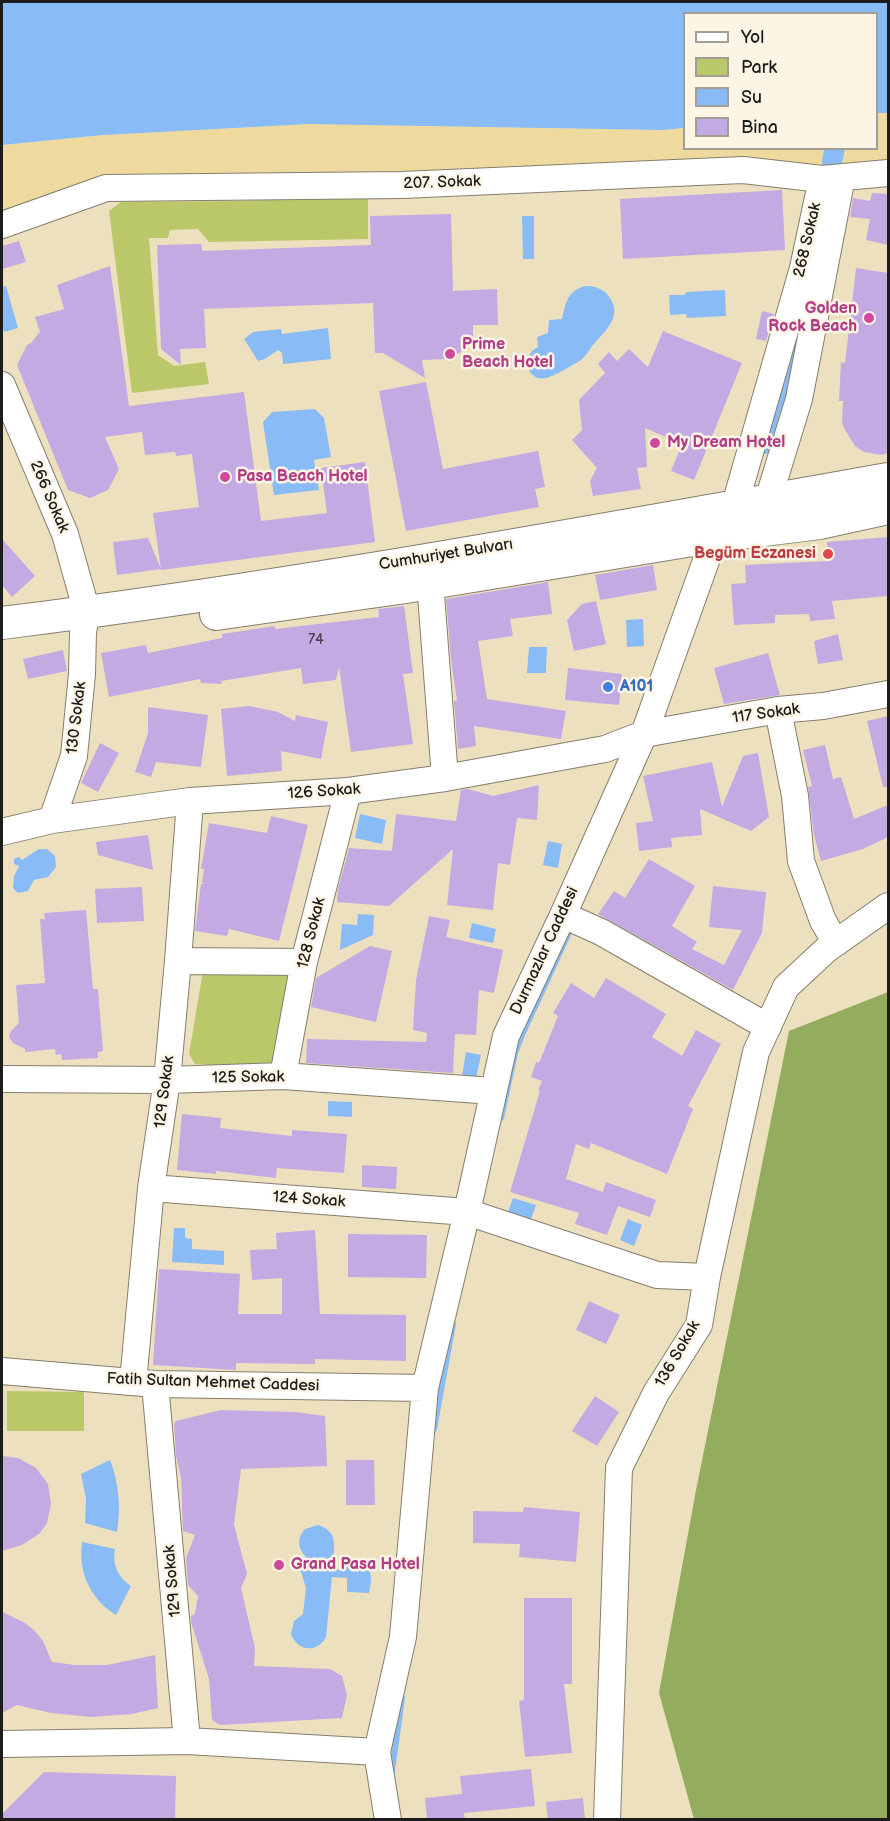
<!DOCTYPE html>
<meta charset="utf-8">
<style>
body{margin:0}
#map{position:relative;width:890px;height:1821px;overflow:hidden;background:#ede0be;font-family:"Balsamiq Sans",sans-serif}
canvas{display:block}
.frame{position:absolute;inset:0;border:3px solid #1c1c1c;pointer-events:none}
.legend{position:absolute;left:683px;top:12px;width:195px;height:138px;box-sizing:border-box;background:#fcf5e5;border:2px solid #a29e95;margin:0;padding:8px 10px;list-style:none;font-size:18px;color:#1c1c1c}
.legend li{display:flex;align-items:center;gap:12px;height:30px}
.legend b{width:30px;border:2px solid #a29e95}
</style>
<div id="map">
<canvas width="890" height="1821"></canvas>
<div class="frame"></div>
<ul class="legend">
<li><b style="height:8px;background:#fff"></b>Yol</li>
<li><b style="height:16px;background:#bac86a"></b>Park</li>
<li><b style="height:16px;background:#89bbf6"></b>Su</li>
<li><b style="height:16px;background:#c3aae3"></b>Bina</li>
</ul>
</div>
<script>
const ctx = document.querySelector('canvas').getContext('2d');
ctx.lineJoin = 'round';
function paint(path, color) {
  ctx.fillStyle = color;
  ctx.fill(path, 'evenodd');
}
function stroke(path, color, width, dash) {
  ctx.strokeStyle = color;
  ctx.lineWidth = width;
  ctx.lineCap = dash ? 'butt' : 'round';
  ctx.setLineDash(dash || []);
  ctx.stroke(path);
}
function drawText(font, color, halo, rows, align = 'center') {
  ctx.font = font + ' "Balsamiq Sans",sans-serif';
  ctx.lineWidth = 5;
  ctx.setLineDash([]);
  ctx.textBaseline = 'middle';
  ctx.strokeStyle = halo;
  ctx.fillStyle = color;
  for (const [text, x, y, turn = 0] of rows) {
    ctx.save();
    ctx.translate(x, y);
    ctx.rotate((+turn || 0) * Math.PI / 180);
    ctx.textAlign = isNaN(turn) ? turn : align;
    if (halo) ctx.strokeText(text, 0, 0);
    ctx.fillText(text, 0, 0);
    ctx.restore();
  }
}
paint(new Path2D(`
 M368,195V239L209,242L198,229L170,230L168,238H149L158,355L174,366L205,362L209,384L132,393L109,211L121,202L242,201Z
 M203,971L290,976L271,1068L195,1064L189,1054Z
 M7,1391L84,1392V1431H7Z`), '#bac86a');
paint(new Path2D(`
 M888,992V1819H694L659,1693L696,1490L789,1031Z`), '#93ac5e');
paint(new Path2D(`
 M877,113H888V173L106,188L2,225V145L103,135L309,124L663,130L684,128V148H876Z`), '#eeda9e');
paint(new Path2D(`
 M2,2H888V113H877L876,14H684V128L663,130L309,124L103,135L2,145Z
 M522,216H534V259H523Z
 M6,286L18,328L4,332L2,324V287Z
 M586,286C596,286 604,289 610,298C623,317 604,332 593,345C589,350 586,356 581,360C575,364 556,375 549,377C529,385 518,357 538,347L537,337L548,333L549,320L562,319C566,303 567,290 586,286Z
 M725,290L726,316L687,318L686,314L670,315L669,295H685L686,292Z
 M328,328L331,359L283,364L282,353L278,350L265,359L258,361L244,339L253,332L281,329L282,334Z
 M315,409L324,418L331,457L314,460L319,490L274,495L263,422L272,412Z
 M643,619L644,646L627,647L626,620Z
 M529,647H547L546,673H527Z
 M360,814L386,820L382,844L355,838Z
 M548,841L562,844L558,868L543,865Z
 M39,849H47L55,856L56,867L48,877L34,880L28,891L18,893L13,888L14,876L19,866L14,864V859L19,857L22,860Z
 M358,914L374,915L373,935L340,950L342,924L357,925Z
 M472,923L496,929L493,943L469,938Z
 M466,1052L481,1055L476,1079L462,1076Z
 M328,1101L352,1102V1117L328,1116Z
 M513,1198L536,1205L531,1219L508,1212Z
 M628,1219L642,1225L634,1246L620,1240Z
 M174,1228H185V1238L192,1239V1249L224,1251V1265L172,1262Z
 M110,1460C119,1483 121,1508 117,1532L85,1523L86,1498L81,1474Z
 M318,1525C339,1531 334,1548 333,1565L340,1571C350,1561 371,1560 371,1578C371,1583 370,1588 369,1593L347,1592V1578L332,1577L326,1637C317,1654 297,1651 291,1634L294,1621L303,1614L306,1588L298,1562L306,1557C297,1548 297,1538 305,1529Z
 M82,1542L115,1549C112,1565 118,1577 131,1586L116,1615C90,1599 78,1572 82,1542Z`), '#89bbf6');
stroke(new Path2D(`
 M501,1118L515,1053L522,1035L572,926
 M434,1429L453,1324
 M392,1771L402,1698`), '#89bbf6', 6);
stroke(new Path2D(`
 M832,161L835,148
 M765,444L802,326`), '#89bbf6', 20);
paint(new Path2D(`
 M782,190L785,250L623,259L620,199Z
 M872,193L888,194V245L866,240L870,219L850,217L853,198L870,201Z
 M451,214L453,291L497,289L498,325H473V338H467L461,352L448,359L422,360L425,378L383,353H375L373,303L204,309L206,348L180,349L181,365L161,349L157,245L201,244L202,251L371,245L370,216Z
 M19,241L26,262L2,269V246Z
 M110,266L129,406L244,392L261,521L327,513L321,468L365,462L375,542L161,570L153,513L199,507L192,454L176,456L175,452L145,455L142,432L105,437L119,469L108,490L90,498L68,490L17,365L27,345L31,343L40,332L35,317L64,309L57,285Z
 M856,268L888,273V453L881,455L864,452L855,446L845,430L842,423L843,401H839L841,362L845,363Z
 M762,311L774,314L766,341L756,339Z
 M663,331L742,363L694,480L671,471L682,444L645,428L647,467L637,468L641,489L593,496L590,481L597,468L572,440L582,430L579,400L605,373L598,364L609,352L617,361L629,349L648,367Z
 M426,382L443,469L538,451L545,487L535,489L539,507L406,531L379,391Z
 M888,537V596L832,601L835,619L810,621L809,614L775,615V623L734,625L731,584L746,583L745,565L829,561L827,542Z
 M148,538L161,569L117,575L113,542Z
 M2,539L35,576L12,597L2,585Z
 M653,565L657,590L600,600L595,575Z
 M548,582L552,614L510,619L513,636L478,641L487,699L566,711L561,739L474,726L476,746L458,749L454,701L457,700L451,660L446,599Z
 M596,601L606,644L574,651L567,620L582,604Z
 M404,606L413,673L403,674L413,744L351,752L339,667L336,680L303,684L301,668L221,681L222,684L201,683L200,679L109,697L101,653L146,645L148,653L222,638V634L275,626V629L379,617L378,609Z
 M838,634L843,660L818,664L814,641Z
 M63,650L67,671L28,679L23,659Z
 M768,653L780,695L724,704L714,668Z
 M568,668L622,674L619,705L565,700Z
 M249,706L278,712L295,721L296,715L328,722L321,759L281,751L282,771L227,776L221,709Z
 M148,707L208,715L201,767L156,762L151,777L135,772L148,733Z
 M888,716V787H883L867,721Z
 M100,743L119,753L98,792L81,783Z
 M825,745L833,779L841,777L854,819L888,805V837L863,849L821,861L814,835L808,787L812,786L803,750Z
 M758,753L769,817L751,831L700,809L702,835L671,838L672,847L639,851L636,823L653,821L643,776L712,762L722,807L743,756Z
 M539,785L537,820L517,818L510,865L498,863L493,910L447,905L453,849L389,906L337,902L338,889L349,848L392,851L396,814L456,821L461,790L468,789L493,796Z
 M271,816L308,825L279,941L229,929L227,936L195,931L201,884H205L202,883L204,869H201L209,823L267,833Z
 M148,835L153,870L98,855L96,842Z
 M649,859L695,886L672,926L697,942L692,949L724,965L742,930L709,927L713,886L766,892L762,933L733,990L598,914L614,891L625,898Z
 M142,887L144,921L97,923L95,889Z
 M86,910L93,989H98L103,1051L98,1052V1058L62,1060L61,1054L56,1055L55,1049L25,1052V1049L13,1043L9,1037L11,1031L19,1023L16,985L45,983L40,919H45L44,913Z
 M429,916L450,920L446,937L503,950L494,993L479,990L476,1035L455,1034L453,1073L306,1063L307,1039L426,1042L427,1033L413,1030L416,980Z
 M370,946L392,951L376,1022L311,1007L316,978Z
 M606,978L666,1014L652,1037L682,1056L696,1030L721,1044L688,1106L693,1109L667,1174L591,1143L589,1149L576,1144L566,1179L603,1192L606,1182L656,1200L650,1217L618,1206L607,1235L575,1224L579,1213L510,1192L540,1091H538L542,1081L531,1077L536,1062L539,1063L558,1016L553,1013L571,983L594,998Z
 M182,1114L221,1118L220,1128L292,1136V1130L347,1134L344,1173L277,1168L276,1178L216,1171V1174L177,1170Z
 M362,1165L397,1167L396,1189L362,1187Z
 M315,1230L320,1314L406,1315V1361L315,1359V1364L236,1363V1370L153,1365L159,1269L240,1274L238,1314H282V1278L252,1280L250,1250L277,1249L276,1233Z
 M348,1234L427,1235L426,1278L348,1277Z
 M589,1301L620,1315L606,1344L576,1330Z
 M595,1396L619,1412L597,1446L572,1431Z
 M221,1410L295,1412L325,1416L327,1466L241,1469L234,1525L247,1574L241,1588L255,1648L254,1666L330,1669L342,1676L347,1695L342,1718L220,1725L212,1720L209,1679L191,1622V1616L195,1614L198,1596L188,1585L186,1558L195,1535L183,1531L181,1477L176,1456L174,1424L176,1421Z
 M2,1456L18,1458L36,1468L48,1484L51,1504L47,1523L39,1534L22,1545L2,1551Z
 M346,1460H374L375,1505H346Z
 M524,1507L580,1512L576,1562L519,1557L520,1544L473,1543V1511L523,1512Z
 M524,1598H572V1684H564L572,1753L525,1757L519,1701L524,1700Z
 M2,1612L25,1623L35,1631L43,1641L52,1662L75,1665H107L155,1655L158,1708L132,1714L91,1717L51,1713L17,1705L2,1713Z
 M531,1769L535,1806L464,1813L465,1820H427L425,1798L462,1794L460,1776Z
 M44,1772L176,1776L175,1820H2V1814Z
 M583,1798L585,1820H548L546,1802Z`), '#c3aae3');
const minor = new Path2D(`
 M2,225L106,188L402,185L743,170L822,179L888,173
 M2,385L65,534L87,612L83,632L82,674L74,756L52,820
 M728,523L734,508L803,268L822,179
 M430,582L445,778
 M778,710L795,796L801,861L823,921L836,943
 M2,832L52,820L190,801L348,791L445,778L605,749L644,734L778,710L823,706L888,694
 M563,915L601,932L768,1027
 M178,961L304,962
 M283,1076L304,962L348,791
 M2,1079L167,1080L283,1076L493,1091
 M151,1188L467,1212L657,1275L707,1277
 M2,1371L155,1384L425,1388
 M133,1382L151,1188L167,1080L178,961L190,801
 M155,1384L187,1741
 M2,1744L187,1741L377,1752
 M388,1820L377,1752L403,1637L425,1388L467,1212L506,1036L563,915L644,734L712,544L768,500L799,399L842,177
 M607,1820L619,1468L656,1393L699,1325L707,1277L756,1052L786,987L827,949L888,906`);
const major = new Path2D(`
 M216,614L406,587L723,535L820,523L888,508
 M2,623C299,586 594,531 888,479`);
stroke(minor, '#847e6d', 28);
stroke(major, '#847e6d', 34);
stroke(minor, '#fff', 26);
stroke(major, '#fff', 32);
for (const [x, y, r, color] of [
 [869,318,6,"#d1479c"],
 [450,354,6,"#d1479c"],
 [655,443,6,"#d1479c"],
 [225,477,6,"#d1479c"],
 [828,554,6,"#e0444e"],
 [608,687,6,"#3f7fe0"],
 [279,1565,6,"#d1479c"]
]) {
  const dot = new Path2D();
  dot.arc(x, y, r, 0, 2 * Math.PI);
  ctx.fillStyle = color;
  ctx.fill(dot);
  stroke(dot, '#fcf5e5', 2);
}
drawText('14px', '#46404e', null, [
 ["74",316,640]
]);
drawText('16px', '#1c1c1c', '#fcf5e5', [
 ["207. Sokak",442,183,-2],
 ["268 Sokak",808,240,-77],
 ["266 Sokak",49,497,67],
 ["Cumhuriyet Bulvarı",446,555,-9],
 ["117 Sokak",766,714,-8],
 ["130 Sokak",77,718,-83],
 ["126 Sokak",324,792,-4],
 ["128 Sokak",312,933,-76],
 ["Durmazlar Caddesi",545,951,-65],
 ["125 Sokak",248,1078,-1],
 ["129 Sokak",165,1092,-83],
 ["124 Sokak",309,1200,4],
 ["136 Sokak",678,1354,-60],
 ["Fatih Sultan Mehmet Caddesi",213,1383,2],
 ["129 Sokak",173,1581,-95]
]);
drawText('bold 16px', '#b23c85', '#fcf5e5', [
 ["Golden",857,309,"right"],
 ["Rock Beach",857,327,"right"],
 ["Prime",462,345],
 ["Beach Hotel",462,363],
 ["My Dream Hotel",667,443],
 ["Pasa Beach Hotel",237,477],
 ["Grand Pasa Hotel",291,1565]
], 'left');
drawText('bold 16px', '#be3a42', '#fcf5e5', [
 ["Begüm Eczanesi",816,554]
], 'right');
drawText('bold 16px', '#366cbe', '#fcf5e5', [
 ["A101",620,687]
], 'left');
</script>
